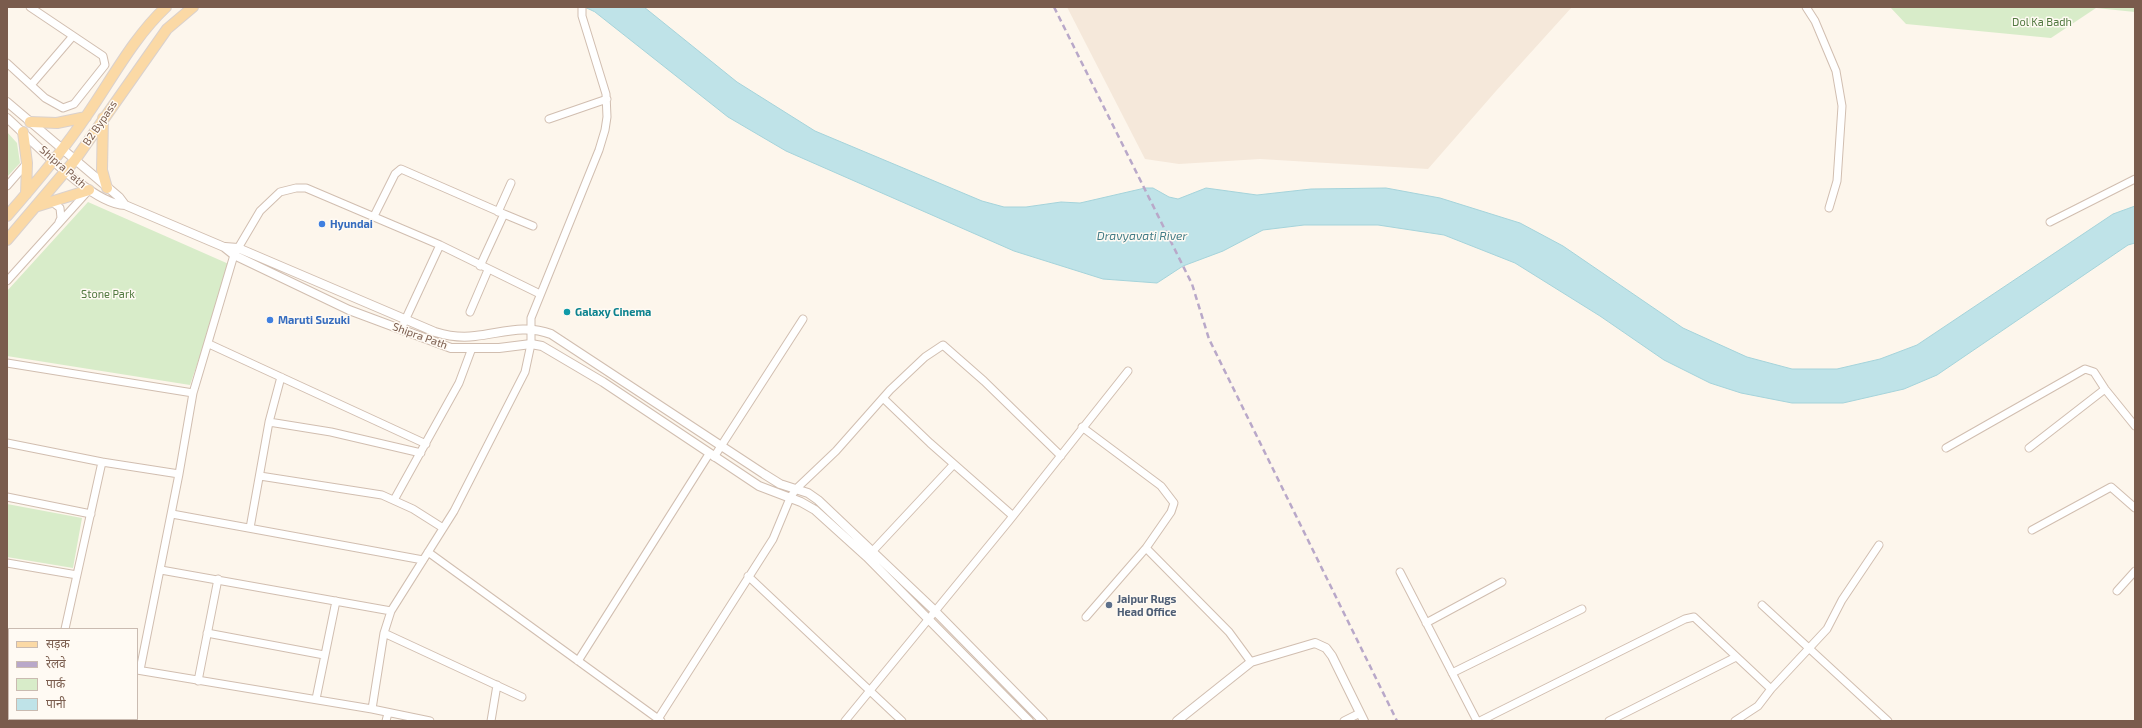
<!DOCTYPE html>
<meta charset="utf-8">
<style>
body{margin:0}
#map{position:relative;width:2142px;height:728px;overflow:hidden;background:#fdf6ec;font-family:"Exo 2","Noto Sans Devanagari",sans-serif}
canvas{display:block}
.frame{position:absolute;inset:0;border:8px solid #7a5c4d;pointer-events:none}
.legend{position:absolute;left:8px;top:628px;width:130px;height:92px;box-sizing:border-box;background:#fffaf3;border:1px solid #cabbb1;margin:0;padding:5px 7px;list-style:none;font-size:12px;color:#7a5c4d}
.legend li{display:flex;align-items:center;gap:8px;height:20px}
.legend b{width:20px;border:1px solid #cabbb1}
</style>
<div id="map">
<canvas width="2142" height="728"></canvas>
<div class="frame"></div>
<ul class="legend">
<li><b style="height:5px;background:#fbd9a5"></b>सड़क</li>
<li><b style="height:5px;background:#b9a8c9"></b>रेलवे</li>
<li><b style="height:11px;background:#d8ecc9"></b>पार्क</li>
<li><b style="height:11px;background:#bfe3e8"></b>पानी</li>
</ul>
</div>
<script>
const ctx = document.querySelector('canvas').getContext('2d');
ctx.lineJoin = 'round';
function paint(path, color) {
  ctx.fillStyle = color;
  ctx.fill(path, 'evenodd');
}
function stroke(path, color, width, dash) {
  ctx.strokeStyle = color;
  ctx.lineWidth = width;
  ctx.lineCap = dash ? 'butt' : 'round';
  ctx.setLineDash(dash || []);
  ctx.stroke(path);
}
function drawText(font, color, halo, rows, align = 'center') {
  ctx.font = font + ' "Exo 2",sans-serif';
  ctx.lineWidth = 3;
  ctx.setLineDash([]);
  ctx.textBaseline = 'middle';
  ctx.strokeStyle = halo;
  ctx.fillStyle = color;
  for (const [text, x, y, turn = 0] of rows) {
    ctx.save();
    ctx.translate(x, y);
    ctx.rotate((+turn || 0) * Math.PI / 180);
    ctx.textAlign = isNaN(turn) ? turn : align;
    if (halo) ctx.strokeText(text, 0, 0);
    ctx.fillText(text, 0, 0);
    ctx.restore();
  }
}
paint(new Path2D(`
 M1067,7H1572L1496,91L1428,169L1260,159L1179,164L1145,159Z`), '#f5e8da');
paint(new Path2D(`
 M1890,7H2135V12L2096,8L2051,38L1906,24Z
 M7,132L17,143L20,163L7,177Z
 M88,202L231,265L190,385L7,356V291Z
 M7,504L82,518L73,568L7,557Z`), '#d8ecc9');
const water = new Path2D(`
 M585,7H644L737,82L815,131L982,201L1004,207H1026L1061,202L1080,203L1145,188H1153L1169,197L1178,199L1206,188L1257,195L1311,189L1386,188L1440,198L1520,223L1563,246L1683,328L1747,357L1792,369H1837L1880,359L1917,345L2113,214L2135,206V243L2128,245L1937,375L1904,389L1843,403H1792L1741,393L1710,383L1664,360L1600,316L1515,263L1444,235L1378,225H1304L1263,230L1223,251L1183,266L1157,283L1103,279L1014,251L786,151L728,117L595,12Z`);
paint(water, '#bfe3e8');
stroke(water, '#a5d3da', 1);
const minor = new Path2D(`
 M1806,7L1815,21L1836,71L1842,106L1837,181L1829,208
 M7,63L45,98L63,108L74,104L105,65L103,56L30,7
 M31,85L73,36
 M549,119L607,99
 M7,186L27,163
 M51,201L60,208L61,218L59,222
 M498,212L511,183
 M504,214L533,226
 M374,216L395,174L401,169L504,214L480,266
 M2050,222L2135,179
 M7,281L88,191
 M470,312L488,270
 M401,329L440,245
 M209,344L426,444
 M7,363L193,393
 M883,398L930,443L1013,516
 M269,422L331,432L421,453
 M1082,427L1161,486L1174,503L1171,512L1146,548L1086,617
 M7,443L102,462L179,474
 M1946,448L2085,369L2094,372L2105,389L2135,426
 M2029,448L2105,389
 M714,457L803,319
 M260,476L382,495L413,509L443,528
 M7,497L91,514
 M394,500L459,383L472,348
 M172,514L423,560
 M250,528L269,422L281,377
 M2032,530L2111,487L2135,508
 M1146,548L1229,632L1251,662
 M428,552L661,721
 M869,555L954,464
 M7,563L77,575
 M161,570L391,611
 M1400,572L1477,721
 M748,576L902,721
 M2117,591L2135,571
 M1762,605L1888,721
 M1426,623L1502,582
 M65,629L102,462
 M207,633L324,655
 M384,633L522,697
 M7,646H9
 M578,661L709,454
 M137,670L372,709L430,721
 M140,670L179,474L193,393L234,255L260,211L280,192L296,188H306L440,245L540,294
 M1452,673L1582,609
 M198,681L218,579
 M316,699L336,601
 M372,709L384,633L391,611L454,511L525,372L531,344V318L599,150L605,130L607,117L606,94L582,16V7
 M66,719L75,721
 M658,719L773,539L790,498L796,489L836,451L890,390L925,357L943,345L984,381L1061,456
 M47,721V719
 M386,721L388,713
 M491,721L497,685
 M845,721L1009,521L1128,371
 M1344,721L1360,713
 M1480,721L1685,619L1694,617L1771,689
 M1609,721L1736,657
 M1735,721L1758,706L1771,689L1827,629L1842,600L1879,545`);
const tertiary = new Path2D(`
 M7,102L119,197L125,205
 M7,118C33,141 91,204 125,205L224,247L234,255L349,310L451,348H499L531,344L542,346L603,382L759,486L801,502L815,510L867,557L1029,721
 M225,247L238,248L435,332C448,336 461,338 475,336C502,333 525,324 551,334L764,474L780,484L808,493L818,500L934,610L1043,721
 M1177,721L1251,662L1315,643L1326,648L1332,656L1364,721`);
const primary = new Path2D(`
 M103,118L102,170L107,188
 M30,122L57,123L86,117
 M23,132L27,163L26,194
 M38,206L89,190
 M7,216C35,184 63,151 87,115C112,79 133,38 166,7
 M7,240L75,160L167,29L193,7`);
stroke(minor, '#d1beb0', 9);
stroke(tertiary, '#d1beb0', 10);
stroke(primary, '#dad1cd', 12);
stroke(minor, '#fff', 7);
stroke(tertiary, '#fff', 8);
stroke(primary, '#fbd9a5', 10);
stroke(new Path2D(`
 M1054,7L1192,284L1209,339L1397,721`), '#b9a8c9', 2.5, [6, 4]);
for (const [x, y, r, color] of [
 [322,224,4,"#3f7fe0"],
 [567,312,4,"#0f9aa8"],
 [270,320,4,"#3f7fe0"],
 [1109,605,4,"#5c6f8a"]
]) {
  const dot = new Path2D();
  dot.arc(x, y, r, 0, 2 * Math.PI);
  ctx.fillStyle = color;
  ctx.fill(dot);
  stroke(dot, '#fffaf3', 1.5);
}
drawText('11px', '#537a41', '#fffaf3', [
 ["Dol Ka Badh",2042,22],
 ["Stone Park",108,294]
]);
drawText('11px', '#7a5c4d', '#fffaf3', [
 ["B2 Bypass",100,123,-56],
 ["Shipra Path",63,167,41],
 ["Shipra Path",420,336,20]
]);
drawText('bold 11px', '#366cbe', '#fffaf3', [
 ["Hyundai",330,224],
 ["Maruti Suzuki",278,320]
], 'left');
drawText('bold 11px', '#0d838f', '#fffaf3', [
 ["Galaxy Cinema",575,312]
], 'left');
drawText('bold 11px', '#4e5e75', '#fffaf3', [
 ["Jaipur Rugs",1117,599],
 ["Head Office",1117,612]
], 'left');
drawText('italic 12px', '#437c86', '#fffaf3', [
 ["Dravyavati River",1142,236]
]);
</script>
